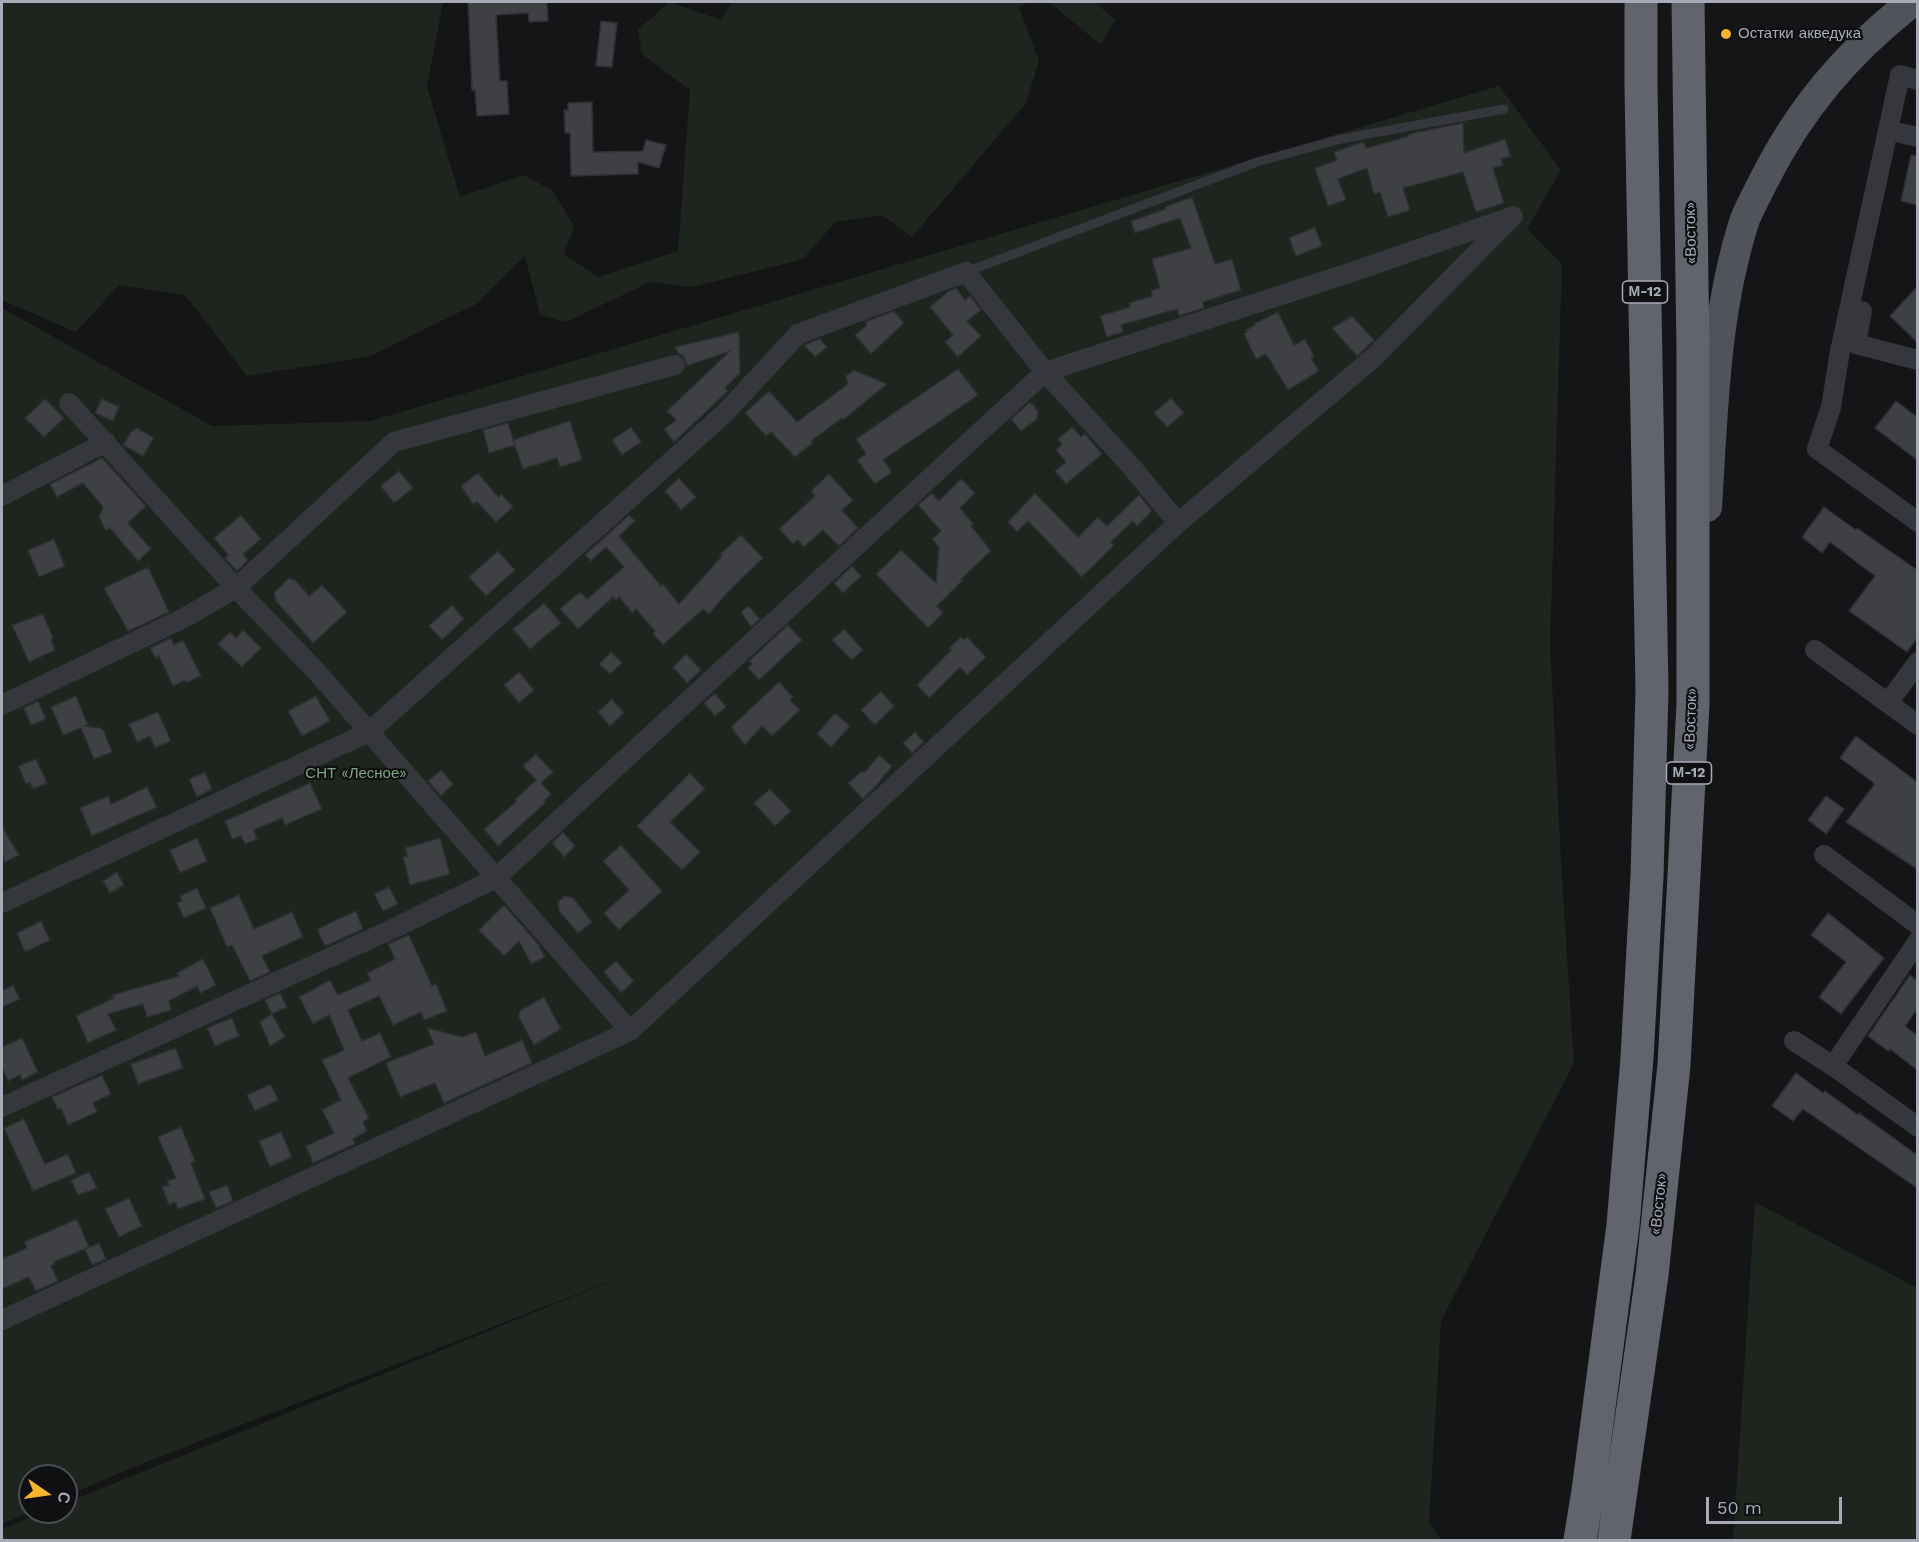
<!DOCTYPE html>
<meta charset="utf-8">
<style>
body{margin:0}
#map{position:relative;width:1919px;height:1542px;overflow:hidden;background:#151517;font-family:"Work Sans",sans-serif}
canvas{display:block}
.frame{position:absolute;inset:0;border:3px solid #a6abb7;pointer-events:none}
.north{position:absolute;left:18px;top:1464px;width:60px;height:60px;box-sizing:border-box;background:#101012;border:2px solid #4c4e54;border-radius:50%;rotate:103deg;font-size:16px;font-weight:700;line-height:24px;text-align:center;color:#a6abb7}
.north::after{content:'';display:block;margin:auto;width:21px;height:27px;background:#f8b42c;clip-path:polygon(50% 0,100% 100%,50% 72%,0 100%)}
.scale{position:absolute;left:1706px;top:1497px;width:136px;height:27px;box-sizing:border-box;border:3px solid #a6abb7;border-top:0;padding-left:8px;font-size:18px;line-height:21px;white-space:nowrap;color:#a6abb7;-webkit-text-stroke:4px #101012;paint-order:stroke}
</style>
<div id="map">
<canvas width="1919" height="1542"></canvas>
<div class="frame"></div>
<div class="north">С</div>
<div class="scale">50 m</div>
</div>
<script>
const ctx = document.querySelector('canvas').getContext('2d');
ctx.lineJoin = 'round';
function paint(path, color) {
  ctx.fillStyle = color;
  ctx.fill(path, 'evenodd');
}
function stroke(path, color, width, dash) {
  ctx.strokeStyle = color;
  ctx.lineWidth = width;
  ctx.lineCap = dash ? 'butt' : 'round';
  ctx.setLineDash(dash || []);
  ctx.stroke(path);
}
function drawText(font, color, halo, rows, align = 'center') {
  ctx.font = font + ' "Work Sans",sans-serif';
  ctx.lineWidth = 4.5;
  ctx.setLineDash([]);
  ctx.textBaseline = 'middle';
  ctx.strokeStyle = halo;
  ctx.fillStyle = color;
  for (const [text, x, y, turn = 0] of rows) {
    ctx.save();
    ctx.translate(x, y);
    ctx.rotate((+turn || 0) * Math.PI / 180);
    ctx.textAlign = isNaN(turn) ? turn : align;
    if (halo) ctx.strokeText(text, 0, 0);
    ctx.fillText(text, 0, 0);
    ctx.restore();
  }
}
paint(new Path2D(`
 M2,2H443L427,87L460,197L523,175L552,190L574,226L564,254L598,277L678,251L690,90L642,54L638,30L669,2L721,20L732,2H1028L1019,7L1039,61L1026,103L912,237L882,215L835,222L803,259L692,287L650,282L566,322L540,315L525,256L478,303L371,356L247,376L185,295L119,285L76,332L2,300Z
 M1049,2H1095L1115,20L1101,45Z
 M1499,86L1561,170L1527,229L1562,264L1550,645L1562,879L1574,1063L1441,1321L1429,1522L1441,1540H2V1529L43,1512H66V1503L631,1273L136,1466L66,1496V1476H30V1512L2,1524V308L212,426L371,421Z
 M1755,1202L1917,1288V1540H1733Z`), '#1d251e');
const building = new Path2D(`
 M468,2H547L548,21L529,22L528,13L496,15L500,81H507L509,114L477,116L475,90H472Z
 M601,21L617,23L612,67L596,66Z
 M592,102L593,152L643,151L646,140L666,145L659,168L638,162V174L571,176L570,133H565L564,110H568V103Z
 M1463,123L1464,153L1505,139L1511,156L1501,159L1503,165L1493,168L1504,203L1476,212L1463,172L1403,188L1410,210L1388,217L1380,192L1374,194L1367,168L1338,179L1346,200L1328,206L1315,168L1337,160L1334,152L1363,142L1367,148L1409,136V134Z
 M1911,155L1917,156V205L1901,201Z
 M1192,197L1215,264L1232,259L1241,290L1203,302L1204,308L1179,316L1177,309L1121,325L1123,332L1107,337L1100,316L1130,307L1129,303L1152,296L1151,291L1160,288L1152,259L1191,248L1180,218L1135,233L1131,221L1166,209L1165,207Z
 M1315,227L1322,246L1296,256L1289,238Z
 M1917,287V342L1890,316Z
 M956,288L965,300L970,296L981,310L967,321L981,336L958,357L945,342L953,335L930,307L949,291Z
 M894,311L904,323L871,354L855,335L867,325L865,322Z
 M1278,312L1294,345L1305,339L1314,356L1311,358L1319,371L1288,390L1266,354L1256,359L1244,334L1247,332L1246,330L1255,325L1254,324Z
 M1352,316L1374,340L1357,356L1332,328Z
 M739,332L740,373L725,388L728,391L674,442L664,429L676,420L667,411L730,351L687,366L684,357L678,353L675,347Z
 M820,339L827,347L815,357L804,345Z
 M958,369L978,395L883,460L892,472L875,484L857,460L866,454L856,439Z
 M854,370L887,384L843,420L842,418L811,441L813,443L795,457L771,432L766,436L745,413L769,391L797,422L848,384L846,376Z
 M1171,398L1184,413L1167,427L1154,413Z
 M45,399L64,418L44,437L25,418Z
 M102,399L119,407L113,421L95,413Z
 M1896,401L1917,417V460L1875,428Z
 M1029,403L1033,404L1038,411L1037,419L1021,431L1011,419Z
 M570,421L582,460L560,467L557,458L523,469L513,440Z
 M508,423L515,445L489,453L483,430Z
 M631,427L641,442L622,455L612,440Z
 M1072,427L1081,437L1085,434L1102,454L1066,484L1055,471L1066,462L1056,450L1062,444L1058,439Z
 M137,428L154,438L143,456L123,445L131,432Z
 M102,458L146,506L128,523L151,549L138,561L110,528L106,531L99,517L103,507L83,483L57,497L50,484Z
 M399,471L413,488L394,503L381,486Z
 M478,473L498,497L501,494L513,507L496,522L477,502L473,504L461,486Z
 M829,474L853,500L842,510L858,528L839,546L823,530L804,547L798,540L793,544L779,529L815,496L811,491Z
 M679,478L696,497L681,510L665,491Z
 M961,479L975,493L960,508L973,524L971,526L991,551L961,579L963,580L937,606L943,613L928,628L876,574L901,550L936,583L939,547L932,539L941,531L918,505L932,493L939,501Z
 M1035,493L1078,537L1098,517L1107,526L1139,495L1152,511L1137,526L1133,521L1111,542L1114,545L1082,577L1028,521L1017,532L1008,522Z
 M1824,507L1856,530L1857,528L1917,570V638L1907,652L1849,611L1875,576L1830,542L1822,553L1802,537Z
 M241,515L261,539L243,554L248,560L237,571L225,558L228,555L214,538Z
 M629,515L635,521L619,536L661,586L663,584L679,604L722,556L720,554L741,535L763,558L728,592L709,614L703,609L663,645L653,634L655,631L636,609L632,613L619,597L616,600L613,597L578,629L560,609L580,592L587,599L624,567L606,547L591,561L585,555Z
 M54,539L65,566L39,577L28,550Z
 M498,551L515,570L486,596L469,577Z
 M852,566L861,576L843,593L834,583Z
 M148,567L169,612L128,631L104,588Z
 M289,578L296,581L309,596L322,585L347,612L313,643L276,601L274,593Z
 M544,603L561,623L530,649L513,629Z
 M452,605L464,619L442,640L429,626Z
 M749,606L760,619L751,627L741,612Z
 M43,614L53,638L51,639L55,650L29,662L12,625Z
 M788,625L802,640L759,680L748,668L752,664L749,661Z
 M844,629L863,650L852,660L832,640Z
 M243,630L261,648L242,667L218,644L230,632L236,638Z
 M961,637L963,640L967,637L986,657L967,675L960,667L929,698L917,685L951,650L949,648Z
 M171,638L174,645L183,640L201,676L186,683L185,680L173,686L159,656L155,658L150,648Z
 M611,652L622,663L610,674L599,664Z
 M686,654L701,670L687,683L673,667Z
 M519,672L534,690L519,703L504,685Z
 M779,682L793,697L790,700L800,710L772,736L762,726L745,745L731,727Z
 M881,691L894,706L875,725L861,710Z
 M715,693L726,707L715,716L704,703Z
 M76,696L88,725L84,726L100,728L104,731L112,752L94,759L81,728L63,735L51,707Z
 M316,696L330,721L302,736L288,711Z
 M612,699L624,713L610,726L598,712Z
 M38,701L46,719L31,725L24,708Z
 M158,712L171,741L155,748L150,736L137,742L129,724Z
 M835,713L850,726L831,747L817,734Z
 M915,732L924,742L912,753L903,743Z
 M1856,736L1917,782V869L1846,822L1874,785L1873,782L1840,758Z
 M536,754L553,772L541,783L551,794L544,801L546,802L498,846L484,829L517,801L515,800L536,780L523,766Z
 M879,755L892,766L876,786L863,799L848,783L862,771L864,773Z
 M36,759L47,783L33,789L30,782L26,784L18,766Z
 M441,770L453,784L441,796L428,781Z
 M205,772L212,789L197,797L189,779Z
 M690,773L705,789L670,822L700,852L682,870L637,826Z
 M310,783L322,809L285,825L282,818L254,830L257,839L245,844L241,836L232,839L225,821Z
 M147,787L157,807L92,836L80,808L108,796L111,804Z
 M770,789L791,811L775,826L754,803Z
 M1826,796L1844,809L1826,834L1808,820Z
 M2,826L19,855L5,862L2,854Z
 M563,832L575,846L564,857L552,843Z
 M197,838L207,861L180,873L170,850Z
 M440,838L450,874L410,885L403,857L408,856L405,848Z
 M621,845L662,891L619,930L604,913L629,890L603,861Z
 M117,872L124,885L110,893L103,881Z
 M389,887L398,904L383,911L374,894Z
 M197,888L206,908L184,918L177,903L182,901L180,896Z
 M239,895L254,929L292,912L303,937L262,956L270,972L250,981L232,945L227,947L210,908Z
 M565,896L573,898L592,922L578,933L559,911L558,902Z
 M504,905L538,944L545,957L531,964L519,941L504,956L479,930Z
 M356,911L363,929L325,946L317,929Z
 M1828,913L1884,958L1841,1014L1819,997L1846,962L1811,935Z
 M41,921L50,940L25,952L17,933Z
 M409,935L432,986L436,984L447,1011L424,1020L421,1012L393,1025L379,996L348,1010L362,1041L380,1033L391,1057L348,1078L369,1118L363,1122L367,1131L353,1139L355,1144L313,1163L306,1146L334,1133L322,1110L341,1100L322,1060L344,1050L329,1015L313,1024L299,997L330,980L338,995L371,980L367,973L395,959L388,944Z
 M203,959L216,985L200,993L197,986L169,1001L171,1010L147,1017L143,1004L108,1014L116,1030L88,1043L76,1016L114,998L112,995L179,976L177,973Z
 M616,961L634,981L621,993L604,972Z
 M1910,975L1917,981V1009L1905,1026L1917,1035V1070L1890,1049L1888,1051L1868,1036Z
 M13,985L20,999L2,1007V991Z
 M280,993L287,1007L272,1014L265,1000Z
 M544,997L561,1029L534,1045L518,1016L521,1010Z
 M272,1014L285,1037L270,1046L260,1022Z
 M232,1018L239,1036L215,1046L207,1028Z
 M427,1028L462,1037L476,1032L485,1056L522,1040L532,1063L444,1103L435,1083L400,1097L386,1063L434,1044Z
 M22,1038L38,1072L22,1080L20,1075L8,1081L2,1068V1047Z
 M176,1048L183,1068L138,1084L131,1064Z
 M1796,1073L1823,1093L1825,1091L1858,1115L1859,1113L1917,1155V1188L1803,1109L1793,1121L1772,1106Z
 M102,1075L111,1094L93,1103L97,1112L68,1125L61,1108L58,1110L52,1097Z
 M271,1084L278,1100L255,1111L247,1095Z
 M24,1119L45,1164L68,1154L76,1173L33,1191L4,1128Z
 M181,1127L195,1161L191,1163L205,1199L178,1209L175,1202L169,1205L162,1187L169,1185L167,1181L176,1178L158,1137Z
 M281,1132L292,1157L270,1167L259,1141Z
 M89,1172L97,1188L78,1195L71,1180Z
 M227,1185L233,1201L216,1208L209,1192Z
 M129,1198L142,1226L119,1237L105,1209Z
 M77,1219L89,1247L54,1262L55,1264L51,1266L58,1281L36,1291L29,1277L2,1289V1259L27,1248L24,1242Z
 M99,1243L106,1259L92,1265L85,1249Z`);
paint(building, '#3f4044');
stroke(building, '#2f2f33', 1.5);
stroke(new Path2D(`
 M966,272L1257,162L1341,139L1504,109`), '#36373c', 9);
stroke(new Path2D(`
 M1918,80L1900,75L1840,351L1831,407L1817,449L1918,522
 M1900,133L1918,137
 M1862,311L1856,344L1918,360
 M69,403L236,588L316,671L630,1031
 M2,496L106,442
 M1815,650L1918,725
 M1888,703L1918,662
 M2,705L184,618L236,588L394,442L675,365
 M1824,855L1918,925
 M2,903L369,732L725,413L798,334L966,272L1045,372L1130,465L1178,523
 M1794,1041L1833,1066L1918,1127
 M1833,1066L1918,941
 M2,1107L401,925L496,878L1045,372L1355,271L1508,218
 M2,1320L630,1031L1178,523L1373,358L1513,216`), '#36373c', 20);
stroke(new Path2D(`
 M1707,507C1713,411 1715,311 1745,219C1750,207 1757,194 1763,182C1800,108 1847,53 1912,2`), '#51535b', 30);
stroke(new Path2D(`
 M1580,1540L1588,1491L1623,1225L1637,1058L1647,876L1652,690L1641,88V2
 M1614,1540L1652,1275L1674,1065L1693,704V351L1688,2`), '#61646d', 33);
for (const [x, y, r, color] of [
 [1726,34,6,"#f8b42c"]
]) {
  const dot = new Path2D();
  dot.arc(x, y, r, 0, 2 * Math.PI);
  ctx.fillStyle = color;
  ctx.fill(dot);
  stroke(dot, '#101012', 2);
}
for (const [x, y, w] of [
 [1645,292,45],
 [1689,773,45]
]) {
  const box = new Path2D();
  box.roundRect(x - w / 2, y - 11, w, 22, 4.5);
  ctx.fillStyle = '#101012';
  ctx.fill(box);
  stroke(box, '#a6abb7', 1.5);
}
drawText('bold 14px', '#a6abb7', null, [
 ["М-12",1645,292],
 ["М-12",1689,773]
]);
drawText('15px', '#a6abb7', '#101012', [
 ["Остатки акведука",1738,34]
], 'left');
drawText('15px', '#a6abb7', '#101012', [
 ["«Восток»",1691,233,-91],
 ["«Восток»",1691,719,-88],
 ["«Восток»",1659,1204,-84]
]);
drawText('15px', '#7ca37f', '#101012', [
 ["СНТ «Лесное»",356,774]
]);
</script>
